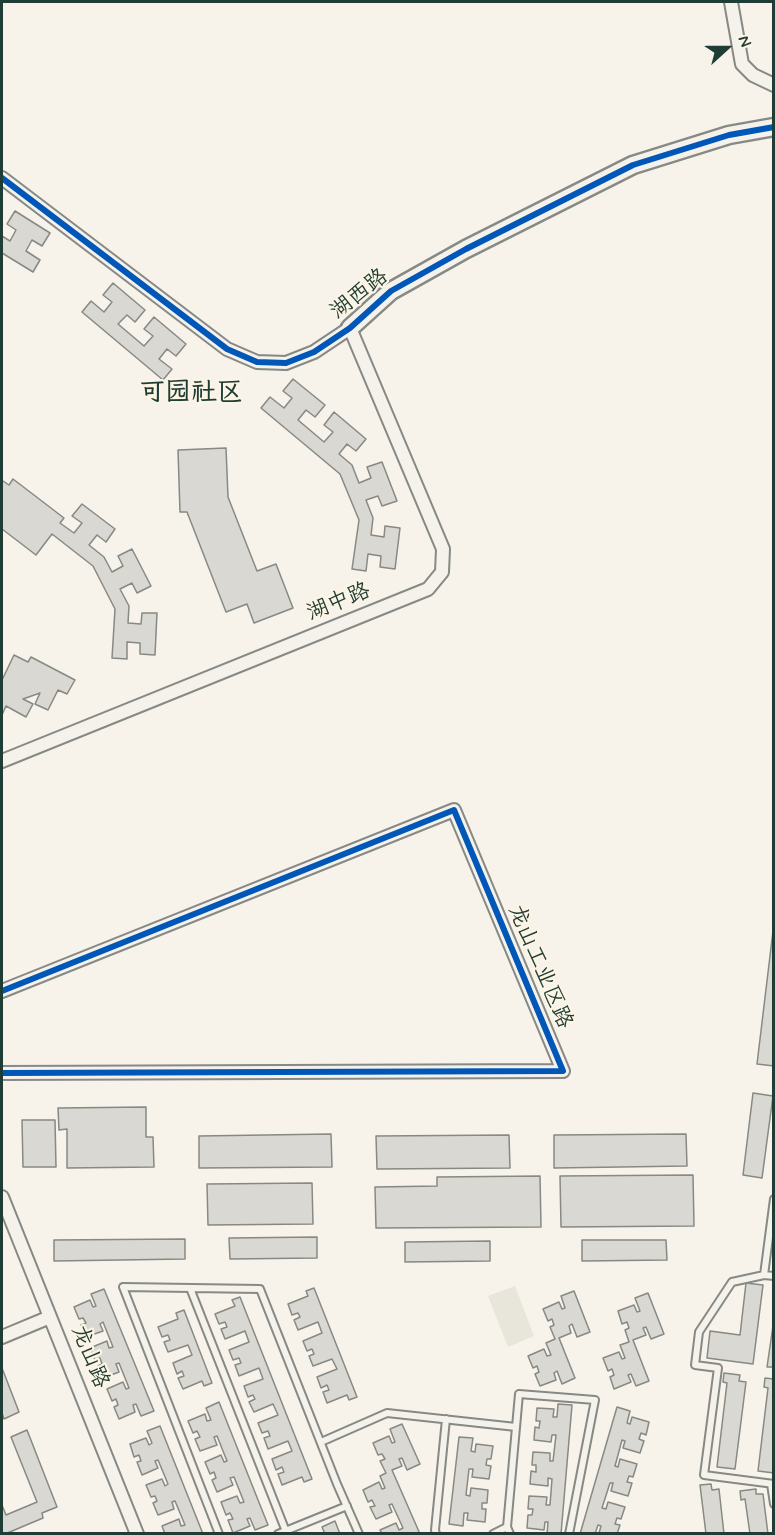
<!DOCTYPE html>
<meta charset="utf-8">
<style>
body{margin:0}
#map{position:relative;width:775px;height:1535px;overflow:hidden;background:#f7f3ea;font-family:Mynerve,sans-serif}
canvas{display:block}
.frame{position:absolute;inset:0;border:3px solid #1f3d34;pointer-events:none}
.north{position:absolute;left:697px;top:18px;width:60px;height:60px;-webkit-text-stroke:4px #fcf5e5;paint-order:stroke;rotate:69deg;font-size:16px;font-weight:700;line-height:24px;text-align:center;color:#1f3d34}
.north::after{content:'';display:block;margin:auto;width:21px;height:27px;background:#1f3d34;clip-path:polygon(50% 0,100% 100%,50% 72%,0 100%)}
</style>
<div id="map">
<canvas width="775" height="1535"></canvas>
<div class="frame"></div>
<div class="north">N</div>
</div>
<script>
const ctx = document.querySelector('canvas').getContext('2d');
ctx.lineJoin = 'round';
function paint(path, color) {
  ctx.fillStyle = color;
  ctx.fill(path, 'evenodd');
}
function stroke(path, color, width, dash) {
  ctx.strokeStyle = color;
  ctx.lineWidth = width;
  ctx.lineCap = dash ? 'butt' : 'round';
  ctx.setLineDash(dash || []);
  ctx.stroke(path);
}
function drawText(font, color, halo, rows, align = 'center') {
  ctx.font = font + ' Mynerve,"LXGW WenKai TC",sans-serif';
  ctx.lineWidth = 4.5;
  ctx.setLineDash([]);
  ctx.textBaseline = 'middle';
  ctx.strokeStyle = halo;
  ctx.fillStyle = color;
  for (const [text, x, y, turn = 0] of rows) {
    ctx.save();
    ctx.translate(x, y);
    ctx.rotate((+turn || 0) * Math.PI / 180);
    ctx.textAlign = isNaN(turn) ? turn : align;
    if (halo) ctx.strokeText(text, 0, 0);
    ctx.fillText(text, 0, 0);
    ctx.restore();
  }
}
paint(new Path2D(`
 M515,1286L534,1336L508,1347L488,1296Z`), '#e8e5da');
const building = new Path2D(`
 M15,211L50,233L42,246L32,240L26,251L40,260L33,272L2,253V236L10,241L16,230L7,224Z
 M113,283L145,310L135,322L127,315L118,324L144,346L153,336L144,329L154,317L186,344L176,356L167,349L159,359L172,369L163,380L82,312L91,301L104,312L112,302L103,295Z
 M293,379L325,405L315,417L306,410L298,420L324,442L333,432L324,425L334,412L366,439L356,451L347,444L339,454L352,465L359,483L371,478L367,467L382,462L397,501L382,506L378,496L366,500L373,518L371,535L384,537L385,526L400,528L395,569L380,567L381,556L368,554L366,571L352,569L359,520L340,474L261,408L270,397L284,408L292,398L283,391Z
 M226,448L228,497L257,571L276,564L293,608L254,623L247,604L226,612L187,512H180L178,450Z
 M13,479L64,518L60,523L74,533L82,523L72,516L82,504L115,529L106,542L97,535L89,545L104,557L112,572L123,566L118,556L132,549L151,586L137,593L132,583L120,589L129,606L128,623L141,624L142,613H157L155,655L140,654V643L127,642V659L112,658L115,609L93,566L52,534L36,555L2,529V482L3,481L9,485Z
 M14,655L28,662L31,657L75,680L67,694L58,690L48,710L35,704L40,693L23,699L33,704L26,717L6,706L2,715V680Z
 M773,931H774V1066L757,1064Z
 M753,1093L773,1096L762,1178L743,1175Z
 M146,1107V1137H153L154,1167L67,1168V1129L59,1130L58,1108Z
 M22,1120H55L56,1167H23Z
 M331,1134L332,1167L199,1168V1136Z
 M686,1134L687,1166L554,1168V1135Z
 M509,1135L510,1168L377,1169L376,1136Z
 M693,1175L694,1226L561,1227L560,1176Z
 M540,1176L541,1227L376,1228L375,1187L437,1186V1177Z
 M312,1183L313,1224L208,1225L207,1184Z
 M317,1237V1258L230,1259L229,1238Z
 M185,1239V1259L54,1261V1240Z
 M582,1240H666L667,1260L582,1261Z
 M490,1241V1261L405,1262V1242Z
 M746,1283L763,1285L753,1364L707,1358L710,1331L740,1335Z
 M314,1288L357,1397L349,1400L347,1395L327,1403L323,1392L329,1390L327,1385L321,1388L317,1377L337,1369L332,1359L313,1366L309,1356L314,1354L312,1349L307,1351L303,1341L322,1333L318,1322L298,1330L294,1320L300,1317L298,1313L292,1315L288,1304L308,1296L306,1291Z
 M104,1289L154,1411L141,1416L136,1404L133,1405L135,1412L119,1419L114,1407L118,1405L116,1399L112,1401L107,1389L123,1382L126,1389L129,1388L119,1363L116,1364L119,1372L103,1378L98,1366L102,1364L100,1358L95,1360L90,1348L107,1341L109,1348L113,1347L103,1322L100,1324L103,1331L86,1337L81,1325L86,1323L83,1318L79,1319L74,1307L90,1300L93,1307L96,1306L91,1294Z
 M574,1291L590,1332L577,1337L572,1324L569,1326L571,1333L559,1338L575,1378L562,1384L557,1371L554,1373L556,1380L540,1386L535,1374L539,1372L537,1366L533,1368L528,1356L544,1349L547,1356L551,1355L546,1343L555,1339L550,1327L554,1325L552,1319L548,1321L543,1309L559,1302L562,1309L565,1308L561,1296Z
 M648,1293L664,1334L651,1339L646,1327L643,1328L646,1335L633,1340L649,1381L636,1386L631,1374L628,1375L631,1382L614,1389L610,1377L614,1375L612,1369L608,1371L603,1358L619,1352L622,1359L625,1358L620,1345L629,1342L625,1330L629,1328L627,1322L622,1324L618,1311L634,1305L637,1312L640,1311L635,1298Z
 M240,1297L312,1479L304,1482L302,1477L282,1485L278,1474L284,1472L282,1467L276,1470L272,1459L292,1451L288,1441L268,1449L264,1438L270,1436L268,1431L262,1433L258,1423L278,1415L273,1404L254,1412L249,1402L255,1399L253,1395L248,1397L244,1386L263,1379L259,1368L239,1376L235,1365L241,1363L239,1358L233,1360L229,1350L249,1342L245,1331L225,1339L221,1329L227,1327L225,1322L219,1324L215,1314L235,1306L232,1300Z
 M184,1310L212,1383L204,1386L202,1381L183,1389L178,1378L184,1376L182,1371L177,1374L173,1363L192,1355L188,1345L168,1352L164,1342L170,1340L168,1335L162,1337L158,1327L178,1319L176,1313Z
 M774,1319V1367H767Z
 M2,1368L19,1412L4,1419L2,1413Z
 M724,1373L740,1375L739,1381L746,1382L735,1469L717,1467L727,1383L723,1382Z
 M765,1378L774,1379V1473L758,1471L768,1388L764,1387Z
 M219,1402L268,1525L255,1530L250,1518L247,1519L250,1526L233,1533L228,1520L233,1519L230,1513L226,1515L221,1502L237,1496L240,1503L244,1502L234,1477L230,1478L233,1485L217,1492L212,1480L216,1478L214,1472L210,1474L205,1462L221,1455L224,1462L227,1461L217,1436L214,1437L217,1445L200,1451L195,1439L200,1437L197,1431L193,1433L188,1421L205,1414L207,1421L211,1420L206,1408Z
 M558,1404L572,1405L561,1534H547L548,1522H545L544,1530L527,1528L528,1515H532L533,1509H528L529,1496L547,1497L546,1505H550L552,1479L548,1478V1486L530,1484L531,1471L536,1472V1465H532L533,1452L550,1453V1461H553L556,1435H552L551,1442L534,1440L535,1427L539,1428L540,1421H536L537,1408L554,1409L553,1417H557Z
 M617,1407L630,1411L627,1423L630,1424L632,1417L649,1422L646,1435L641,1433L639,1439L644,1441L640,1453L623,1448L625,1441L622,1440L615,1466L618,1467L620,1459L637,1464L633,1477L629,1476L627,1482L632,1483L628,1496L611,1491L613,1483H610L602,1508L606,1509L608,1502L625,1507L621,1519L617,1518L615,1524L620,1525L617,1534L599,1533L601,1526L598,1525L595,1534H580Z
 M402,1424L420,1464L407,1470L402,1458L399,1459L402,1466L392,1470L420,1534H382L380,1530L396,1523L399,1530L403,1528L392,1504L389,1505L392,1512L376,1519L370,1507L375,1506L372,1500L368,1502L363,1490L379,1482L382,1489L385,1488L380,1476L386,1473L380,1461L385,1459L382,1454L378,1455L373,1443L389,1436L392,1443L395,1442L390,1429Z
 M160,1426L203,1534H165L162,1526L179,1519L181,1526L185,1525L175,1501L172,1502L174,1509L158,1515L153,1503L157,1501L155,1496L151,1497L146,1485L162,1479L165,1486L168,1484L158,1460L155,1461L158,1468L142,1475L137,1462L141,1461L139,1455L134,1457L130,1444L146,1438L149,1445L152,1443L147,1431Z
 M27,1430L57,1507L42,1513L43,1518L5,1534H2V1505L6,1515L37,1502L11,1437Z
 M459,1437L473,1438L471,1451L475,1452L476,1444L493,1446L491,1459H487L486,1465L491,1466L489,1479L472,1477L473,1469H469L466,1495L470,1496L471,1488L488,1490L487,1503H482V1509H486L485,1522L467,1520L468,1513H464L463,1526L449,1524Z
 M711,1484L712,1490L719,1489L724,1534H706L700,1485Z
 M756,1489V1494H763L768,1534H750L745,1499L741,1500L740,1491Z
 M335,1521L340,1534H325L322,1527Z`);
paint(building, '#dad8d2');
stroke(building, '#868984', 1.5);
const lane = new Path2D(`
 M764,1275L774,1199
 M774,1276L764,1275L732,1282L699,1332L695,1365L718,1368L704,1475L774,1484
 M190,1288L287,1534
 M321,1442L387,1413L516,1427
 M771,1484L774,1504
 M507,1527L519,1394L595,1400L569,1534
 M219,1534L123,1287L260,1289L337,1484L359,1534
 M278,1534L347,1506
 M436,1534L435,1530L446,1419
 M493,1534L507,1527L510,1534`);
const street = new Path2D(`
 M731,2L742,64L753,75L774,85
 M2,178L227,349L257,362L286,363L314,352L350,328L443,549L442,572L428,589L2,761
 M2,991L454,810L563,1071L2,1073
 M2,1197L137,1534
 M2,1337L50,1317`);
const secondary = new Path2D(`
 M350,328L391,291L466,249L633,165L729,135L774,127`);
stroke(lane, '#868984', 10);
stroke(street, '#868984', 16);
stroke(secondary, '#868984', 21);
stroke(lane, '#f5f2ec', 6);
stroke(street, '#f5f2ec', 12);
stroke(secondary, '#f5f2ec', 16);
stroke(new Path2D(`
 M2,178L227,349L257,362L286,363L314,352L350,328L391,291L466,249L633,165L729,135L774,127
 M2,991L454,810L563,1071L2,1073`), '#0057b8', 6);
drawText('22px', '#1f3d34', '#fcf5e5', [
 ["湖西路",360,295,-38],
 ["湖中路",339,603,-22],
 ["龙山工业区路",539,967,67],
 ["龙山路",89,1357,68]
]);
drawText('bold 26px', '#1f3d34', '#fcf5e5', [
 ["可园社区",191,395]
]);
</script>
